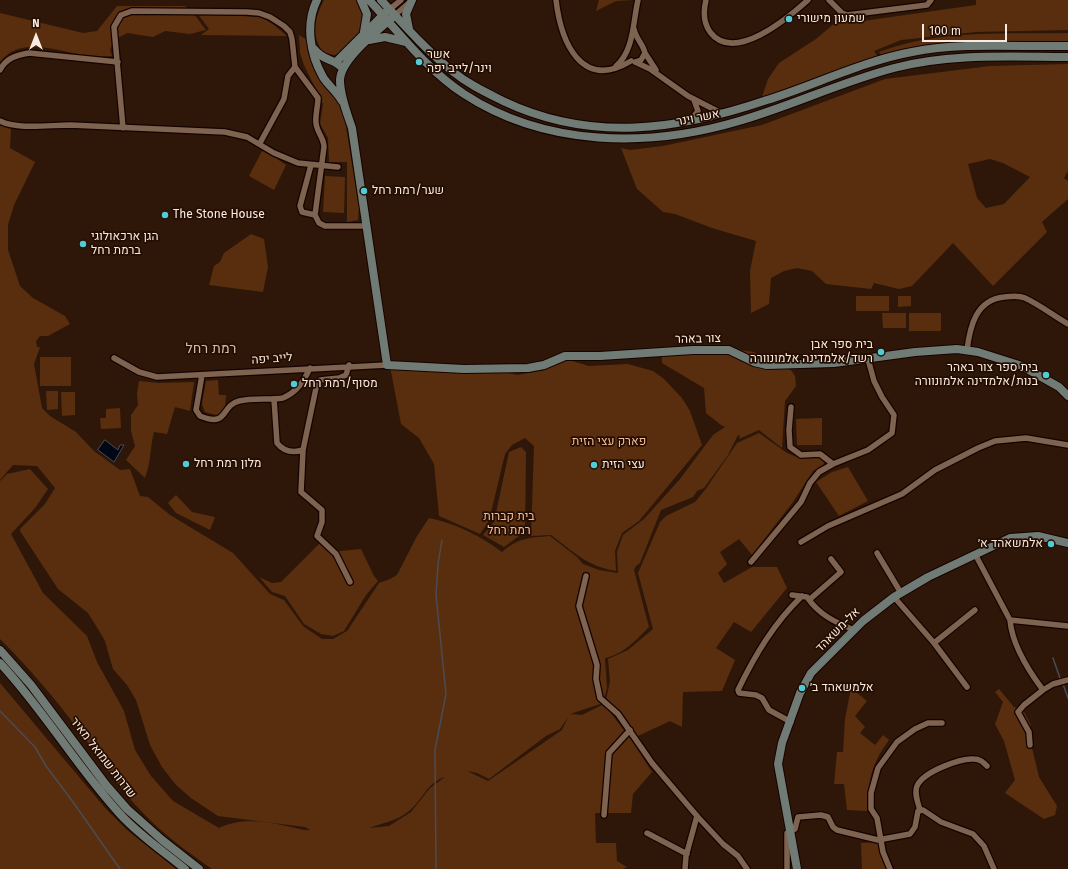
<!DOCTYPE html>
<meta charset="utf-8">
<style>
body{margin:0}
#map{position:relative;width:1068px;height:869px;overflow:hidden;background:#2e1708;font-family:"Fira Sans",sans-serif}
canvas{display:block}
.north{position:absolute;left:16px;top:16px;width:40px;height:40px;-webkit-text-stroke:3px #240e01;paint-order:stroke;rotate:0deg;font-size:11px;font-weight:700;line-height:16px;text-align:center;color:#fbeae1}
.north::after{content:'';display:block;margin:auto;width:14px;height:18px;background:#fbeae1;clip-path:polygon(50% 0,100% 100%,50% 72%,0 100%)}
.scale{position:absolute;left:922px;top:24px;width:85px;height:18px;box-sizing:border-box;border:2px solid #fbeae1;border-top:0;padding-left:5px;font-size:12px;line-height:14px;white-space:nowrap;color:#fbeae1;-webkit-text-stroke:3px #240e01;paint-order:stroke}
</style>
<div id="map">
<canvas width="1068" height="869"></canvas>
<div class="north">N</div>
<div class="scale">100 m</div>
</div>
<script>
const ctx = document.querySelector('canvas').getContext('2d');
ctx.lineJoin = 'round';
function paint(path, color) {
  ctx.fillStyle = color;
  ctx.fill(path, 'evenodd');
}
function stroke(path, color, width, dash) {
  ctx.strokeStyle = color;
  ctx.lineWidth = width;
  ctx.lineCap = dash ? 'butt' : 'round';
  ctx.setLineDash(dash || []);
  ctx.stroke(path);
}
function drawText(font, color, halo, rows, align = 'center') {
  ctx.font = font + ' "Fira Sans",Heebo,sans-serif';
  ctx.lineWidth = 3.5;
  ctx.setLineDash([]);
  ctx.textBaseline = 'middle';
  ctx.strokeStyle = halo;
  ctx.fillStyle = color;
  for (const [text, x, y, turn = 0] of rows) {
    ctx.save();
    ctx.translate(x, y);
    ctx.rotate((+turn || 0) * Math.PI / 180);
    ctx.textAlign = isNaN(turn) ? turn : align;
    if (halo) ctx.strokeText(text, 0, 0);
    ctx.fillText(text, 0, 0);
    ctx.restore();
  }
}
paint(new Path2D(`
 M324,0H356C359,4 363,8 364,13C366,30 349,49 335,55L324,53C310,37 315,17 324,0Z
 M599,0H633L616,1L596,11Z
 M976,0H1068V30L976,32L901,40L874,51L879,58L823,75L799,85L762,97L768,79L779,63L816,39L842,17L863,21L976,5Z
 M117,6H185L194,14L206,30L190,34L165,31L153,37L127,33L114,40L110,50L112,56C107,56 101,57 96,57C66,55 23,32 0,62V13L83,33L97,31Z
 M198,14L261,17L274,25L287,36L201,35L209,29Z
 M1068,33V44L971,45L882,57L879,52C938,29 1006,34 1068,33Z
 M299,35L307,40L314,66L322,83L338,101L344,114L359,208L358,220L347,222V162H329L328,138L320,124L323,104L304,65L300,53Z
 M1068,64V171L1064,178L1068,181V199L1042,222L1047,232L993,286L953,243L912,286L899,289L874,283L871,289L826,284L812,271L797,268L784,271L771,278L769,304L751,313L750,271L756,241L712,228L675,214L663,212L637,189L621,148L630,150L663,146L762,125L885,79L990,66ZM990,159L1003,163L1030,177L1004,204L986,208L977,198L968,164Z
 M0,124L11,128L10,148L35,162L14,205L8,225V250L20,286L33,298L65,316L70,324L48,336H40L36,341L37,347H40L34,364L42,408L50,416L76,432L94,451L120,470L130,469L140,496L148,497L170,515L233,553L270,594L284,600L303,626L322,639H333L347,631L379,583L390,579L397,575L417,536L429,518C455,523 481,536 502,552C520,537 529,538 550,536L577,557L583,564L599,570L618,573L617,552L623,535L644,519L680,479L713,435L725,427L721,425L706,413L704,388L662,363V350L725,348L754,352L764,358H773L776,365L791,370L795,376L796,386L785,401L782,448L759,430L739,439L740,436L738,435L728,455L704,488L697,491L693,497L661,510L640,563L636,566L634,570L649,627C636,640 624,654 605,658L607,688L603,703L570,714L582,715L604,704L632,741L652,772L633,794L631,813H595L596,843H616L617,861L627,867L623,869H212C188,852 165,836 144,814C118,788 99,757 77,728C54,697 28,667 0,639V481L7,474L30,469L48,489L35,508L11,534L43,593L87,636L97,662L124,711L135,750L151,776L173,801L219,828C241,818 263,821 286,826C294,827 303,831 310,830L305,827L218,816L191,798L176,785L162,767L150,745L136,700L127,685L113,669L105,641L98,629L88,613L58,589L20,531V529L45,504L55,488L37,466L13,465L0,480ZM568,717L562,730L488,781L467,771L477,773L489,779L546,736L560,729ZM445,777L430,788L411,812L389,826L369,828C382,823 397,821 409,811C423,800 427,782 445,777Z
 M263,149L286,165L274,190L249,176Z
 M325,176L345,177L344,213L323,212Z
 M251,234L264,239L268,267L263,292L209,285L214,266L220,262L224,253Z
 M856,296H889V311H856Z
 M898,296H911V306L898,307Z
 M882,313H906V328H883Z
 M909,313H941V331H909Z
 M40,357H71V386H40Z
 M569,360L589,366L628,364L653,371L664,379L682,398L690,411L702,445L639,521L622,533L615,551L616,571C586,566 574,552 551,535L531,536L534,446L525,438L512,445L505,454L489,521L480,534L439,516L434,464L419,438L401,424L390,366L497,370L517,375L545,370Z
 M218,380L219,395H226L225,408L221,413L216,415L205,412L202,404L206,381Z
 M139,381L159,383L194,382L190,411L175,407L167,434L154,432C150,447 151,463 145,478L126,460L135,446L131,431V415L138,405L137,393Z
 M46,391H58V409L47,410Z
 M61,392H75V415L62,416Z
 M120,408L121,428L101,429L100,418H106V409Z
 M822,418V445H797L796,419Z
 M759,433L787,453L797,457L823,458L824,464L813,471L793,502L752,555L739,539L720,552L727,564L718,573L724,583L752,567H777L787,588L751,632L734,622L716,648L735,660L722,691L683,692L682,727L670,721L638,736L625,717L606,700L610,681L608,659L628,650L653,629L638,573L660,522L666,516L695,502L705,490L737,443Z
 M521,447L526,452L525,535L519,536L504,547L483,535L494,522L509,452Z
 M848,467L868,501L839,516L816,482L832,472Z
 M176,495L192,512L215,517L210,530L176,513L168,503Z
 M320,543L331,552L361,549L374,576L378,581L366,595L344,631L333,636L321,634L304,624L285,596L272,592L259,577L272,583L281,582Z
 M0,683L106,809L127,830L176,869H0Z
 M851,688L867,701L855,716L865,727L860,733L875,745L883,735L889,740C870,766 869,780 867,811L847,810L844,784H834L837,752H843L845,719Z
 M999,689L1014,707L1023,710L1031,725L1028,731L1039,777L1057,806L1055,815L1044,819L1005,793L1015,780L1004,741L995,724L1003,702L995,692Z
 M878,842L886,869H862L861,843Z`), '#592e0f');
const water = new Path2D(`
 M105,440L118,450L120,445H124L114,462L98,450Z`);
paint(water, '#000816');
stroke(water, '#4b4c53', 1);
stroke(new Path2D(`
 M1053,658L1061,681
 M1063,684L1068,698
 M0,711L35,747L46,766L73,802L120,869
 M436,869L435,750L446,694L436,595L438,564L442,540`), '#4b4c53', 1.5);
const street = new Path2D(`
 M556,0C561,42 581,91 631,61
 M706,0C703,12 703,22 710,32C734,64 788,18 808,0
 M829,0L842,13L847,15L927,5L931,0
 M390,9L401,0
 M395,15L410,2
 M634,29C636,39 643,44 645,53L641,60L635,62
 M645,53L656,70
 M635,62L650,69L688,96L723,114
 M616,66C634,51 633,21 638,0
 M0,70C6,58 17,55 29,53L118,62
 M691,120L698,111L694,100
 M0,121C17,130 50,125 70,125C122,127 174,130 225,132L247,137L274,153L298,163L338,167
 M123,128L114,27L121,15L132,11L247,12L259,13L270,17L284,26L290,32L292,39L295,67L318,98C318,106 315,115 316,123C317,133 324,138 324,147L315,215L319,223L325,226H366
 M260,143L284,99L288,76L295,67
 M311,165L300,206L302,212L315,215
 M967,350C970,326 976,300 1004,297C1011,296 1019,295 1025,298C1040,305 1054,316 1068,324
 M114,358L139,372L157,377L387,365
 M202,375L196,410L200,416C229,428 220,406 239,401C253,398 269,400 283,398C297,392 304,381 310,368
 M274,399L277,443C284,452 293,453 303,450L316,388L320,380L339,378L346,375L349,365
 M791,407L789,430L790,447L801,455L820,454L833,464
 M303,450L301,492L322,510V522L317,536L336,554L350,582
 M801,542L828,526L902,494L935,470L978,448L995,441L1026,438L1068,445
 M877,553L901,593
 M975,554L1010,620C1012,645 1028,670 1043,690L1053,684L1068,680
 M751,562L801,502L810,483L819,472L833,464L868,450L892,433L894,415L882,397L874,381L868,359
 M586,576L579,606L597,665L596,679L600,698L618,714L652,763L697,816L723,844L738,856L747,869
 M792,595L807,597C819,615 835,622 854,630
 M894,597L934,643L967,687
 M809,600L841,572L831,559
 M1010,620L1068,626
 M934,643L975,610
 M791,722L769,710L762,698L756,695L739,693L738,690C755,655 774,623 802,596
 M1030,745L1029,732L1018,712L1024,705L1043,690
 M920,810C918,803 914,793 917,786C923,772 960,758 974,759C980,759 983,762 987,766
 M604,815L609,753L630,730
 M647,833L687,854
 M685,869L686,856L697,816
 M787,869V833L795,829L798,817L821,815L828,817L833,827L837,830L878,840L910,834L915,827L918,811L923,810L941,822L973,834L984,846L994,869
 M890,869L883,852L877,818L871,809V793L878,768L897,742L915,729L928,723H942`);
const secondary = new Path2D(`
 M317,0C305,24 310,54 323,77C327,84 337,92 342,101
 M361,0L367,14L364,32
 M369,0C399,32 427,70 464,94C545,147 649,148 739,121C791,106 841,82 894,68C951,53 1010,57 1068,57
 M381,0C404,25 426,50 452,71C468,84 485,92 503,101C591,143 679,130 767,100C815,85 863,61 912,52C962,42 1017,47 1068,46
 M395,15C379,30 341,58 340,80C340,96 347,113 352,128L387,365L464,369L528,368L544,365L565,356H600L693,350H729L754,362L767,365L834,363L915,352L957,349L978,352L1022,366L1059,387L1068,396
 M409,29L406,14L412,0
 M369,40L385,37L406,42
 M314,49C323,61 332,58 340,66
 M336,62L386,12
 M0,650L31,685L106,785L127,809L162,840L199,869
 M0,663C44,710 76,766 120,814C139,835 163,851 185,869
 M797,869L778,764L782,743L800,693L811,673L863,621L894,597L928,577L1010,538L1038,536L1068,543`);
stroke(street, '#150300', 8);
stroke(secondary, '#150300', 10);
stroke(street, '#7f6351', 5.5);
stroke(secondary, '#717b76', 8);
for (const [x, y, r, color] of [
 [789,19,4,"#52cbd8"],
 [419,62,4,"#52cbd8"],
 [364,191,4,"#52cbd8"],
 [165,215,4,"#52cbd8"],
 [83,244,4,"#52cbd8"],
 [881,352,4,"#52cbd8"],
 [1046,375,4,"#52cbd8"],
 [294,384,4,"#52cbd8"],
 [186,464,4,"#52cbd8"],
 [594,465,4,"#52cbd8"],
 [1051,544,4,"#52cbd8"],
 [802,688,4,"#52cbd8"]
]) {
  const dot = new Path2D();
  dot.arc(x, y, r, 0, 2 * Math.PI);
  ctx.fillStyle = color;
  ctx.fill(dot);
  stroke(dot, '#240e01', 1.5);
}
drawText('12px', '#fbeae1', '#240e01', [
 ["שמעון מישורי",797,19],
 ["אשר",427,55],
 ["וינר/לייב יפה",427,69],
 ["שער/רמת רחל",372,191],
 ["The Stone House",173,215],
 ["הגן ארכאולוגי",91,237],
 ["ברמת רחל",91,251],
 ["בית ספר אבן",873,345,"right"],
 ["רשד/אלמדינה אלמונוורה",873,359,"right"],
 ["בית ספר צור באהר",1038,368,"right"],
 ["בנות/אלמדינה אלמונוורה",1038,382,"right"],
 ["מסוף/רמת רחל",302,384],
 ["מלון רמת רחל",194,464],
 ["עצי הזית",602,465],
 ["אלמשאהד א׳",1043,544,"right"],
 ["אלמשאהד ב׳",810,688]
], 'left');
drawText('12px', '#fbeae1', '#240e01', [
 ["אשר וינר",698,118,-11],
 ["צור באהר",698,339,-1],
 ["לייב יפה",272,359,-4],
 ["אל-משאהד",838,630,-45],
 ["שדרות שמואל מאיר",103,758,52]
]);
drawText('12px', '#f6bb97', '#240e01', [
 ["פארק עצי הזית",609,442],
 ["בית קברות",509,517],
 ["רמת רחל",509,531]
]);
drawText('14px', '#d9b9a6', '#240e01', [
 ["רמת רחל",211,349]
]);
</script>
